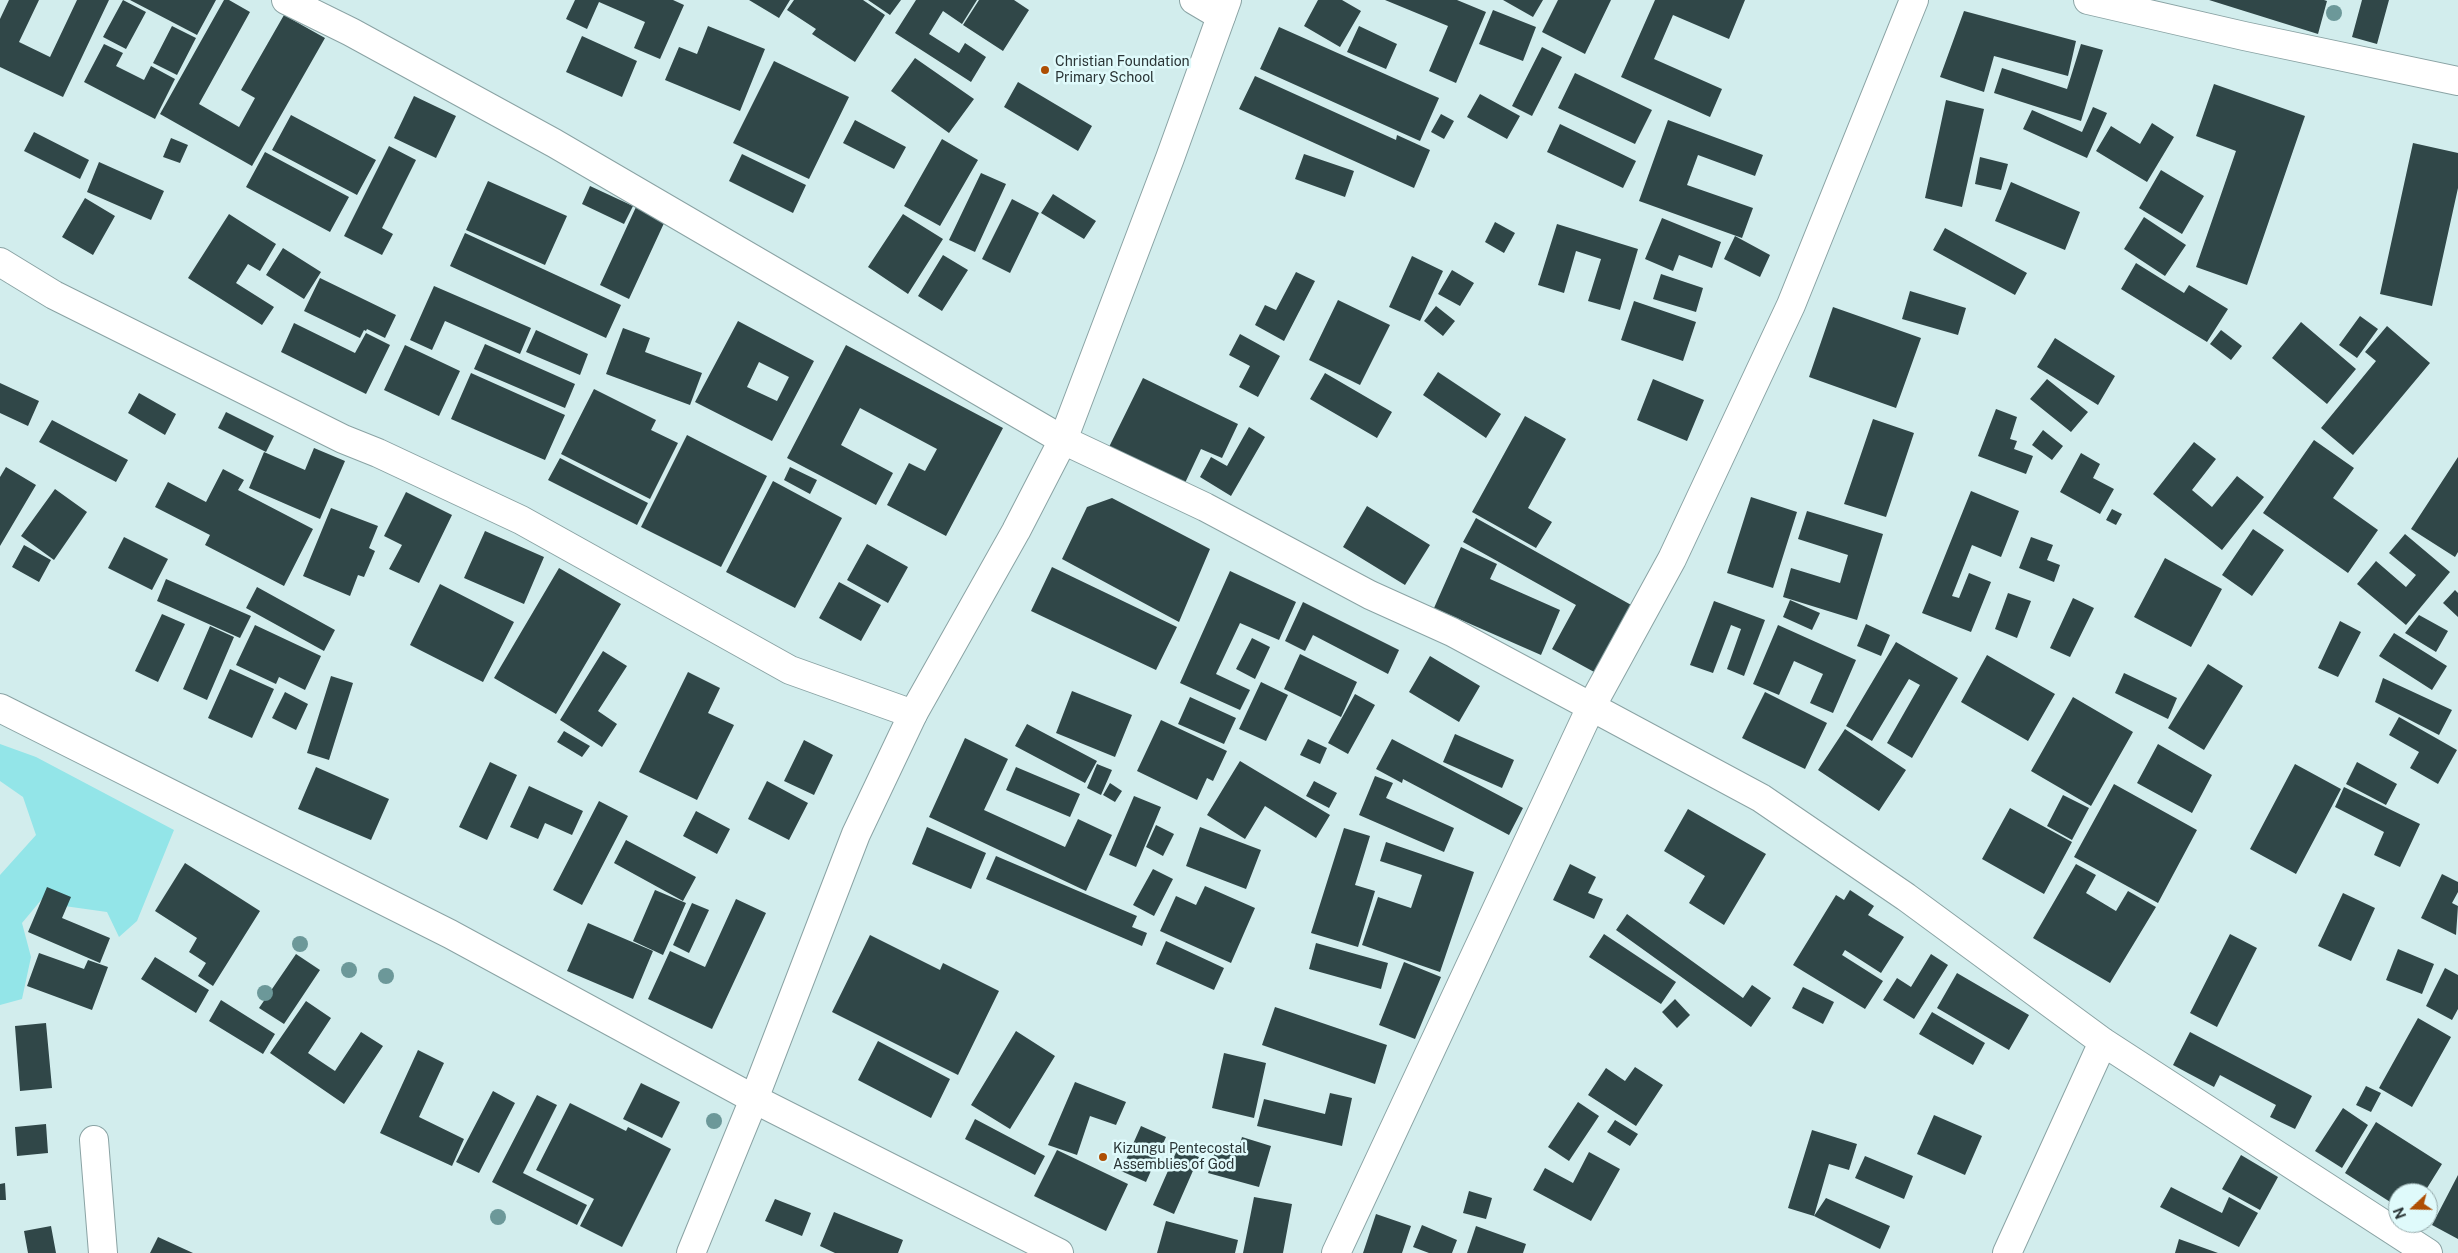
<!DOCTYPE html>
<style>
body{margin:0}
#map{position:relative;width:2458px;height:1253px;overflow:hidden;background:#d2eded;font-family:"Public Sans",sans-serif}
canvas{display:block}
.north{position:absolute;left:2388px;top:1183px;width:50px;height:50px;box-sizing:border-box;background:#dffafb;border:1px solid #97abac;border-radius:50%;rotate:249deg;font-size:14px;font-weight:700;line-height:20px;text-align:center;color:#2a3435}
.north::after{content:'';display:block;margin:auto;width:18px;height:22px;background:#ae4e03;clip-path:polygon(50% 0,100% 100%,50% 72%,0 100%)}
</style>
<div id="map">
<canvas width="2458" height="1253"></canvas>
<div class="north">N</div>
</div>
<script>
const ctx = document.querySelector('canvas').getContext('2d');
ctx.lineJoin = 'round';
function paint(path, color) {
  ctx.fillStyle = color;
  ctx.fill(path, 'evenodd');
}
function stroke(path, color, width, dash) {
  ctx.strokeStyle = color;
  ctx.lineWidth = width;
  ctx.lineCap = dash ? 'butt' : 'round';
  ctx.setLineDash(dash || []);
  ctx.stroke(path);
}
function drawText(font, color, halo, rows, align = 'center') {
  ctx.font = font + ' "Public Sans",sans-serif';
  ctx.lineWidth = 5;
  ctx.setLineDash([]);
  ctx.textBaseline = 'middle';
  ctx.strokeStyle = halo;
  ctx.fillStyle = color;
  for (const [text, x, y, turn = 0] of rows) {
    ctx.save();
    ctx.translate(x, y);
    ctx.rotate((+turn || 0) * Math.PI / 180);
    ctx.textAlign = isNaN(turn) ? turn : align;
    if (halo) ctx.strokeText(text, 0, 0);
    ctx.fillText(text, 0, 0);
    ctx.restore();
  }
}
paint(new Path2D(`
 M0,744L36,757L174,830L137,921L119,937L107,912L50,904L42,899L22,923L31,957L22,999L0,1005V875L36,835L23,797L0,781Z`), '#93e5e8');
paint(new Path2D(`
 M9,0H39L19,42L50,57L77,0H109L63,97L0,67V19Z
 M123,0L146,12L126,49L103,37Z
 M130,0H216L197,35Z
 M224,0H229L250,12L199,104L239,127L255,98L241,90L284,15L325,38L252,166L160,114Z
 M575,0H673L684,5L660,59L634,48L645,22L599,2L587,29L566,19Z
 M749,0H790L779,18Z
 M794,0H863L885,15L855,62L812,34L816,29L787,10Z
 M868,0H901L890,15Z
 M916,0H977L962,24L943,11L929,34L959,53L965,43L986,57L971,82L895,33Z
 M979,0H1014L1029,10L1003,51L963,25Z
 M1318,0H1342L1361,11L1340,47L1304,26Z
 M1385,0H1457L1486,12L1456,83L1429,71L1448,26Z
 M1503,0H1543L1533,17Z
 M1558,0H1611L1585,54L1542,32Z
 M1655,0H1745L1729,39L1673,15L1654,59L1722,89L1710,117L1621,77Z
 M2209,0H2324L2327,1L2318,34Z
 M2362,0H2389L2377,44L2352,37Z
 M1493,10L1536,27L1523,61L1479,44Z
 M1964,11L2076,41L2068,76L1994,56L1984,92L1940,77Z
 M172,26L196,38L177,75L153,63Z
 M708,26L765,49L740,111L665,80L679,47L697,54Z
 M1359,26L1397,44L1386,69L1347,52Z
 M1279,27L1439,98L1420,141L1260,69Z
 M582,36L637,61L622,97L566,72Z
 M104,44L123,53L116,66L144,80L151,66L175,79L155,119L84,82Z
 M2081,44L2103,50L2081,121L1994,93L2002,68L2067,89Z
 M1542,47L1562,57L1532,116L1512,106Z
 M915,58L974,99L949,133L891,91Z
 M774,61L849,97L809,179L733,143Z
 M1575,73L1652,110L1635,144L1558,108Z
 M1255,76L1396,140L1397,135L1430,150L1414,188L1239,109Z
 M1018,82L1092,126L1078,151L1004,107Z
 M2214,84L2305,116L2247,285L2196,267L2236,151L2196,136Z
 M1480,94L1520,116L1507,139L1467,117Z
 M414,96L456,116L436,158L394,138Z
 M1946,100L1984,109L1962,207L1925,198Z
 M2093,107L2107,113L2087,158L2023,129L2032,110L2082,132Z
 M1441,114L1454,121L1444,139L1431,132Z
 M291,115L376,160L357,195L272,150Z
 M855,120L906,147L894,169L843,143Z
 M1668,120L1763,155L1755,176L1698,155L1687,185L1753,208L1742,238L1639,201Z
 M2152,123L2174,137L2147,182L2096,151L2111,126L2140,144Z
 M1560,124L1636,161L1623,188L1547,152Z
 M34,132L89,160L80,179L24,151Z
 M171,138L188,145L180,163L163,157Z
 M942,139L978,160L940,226L904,206Z
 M2413,143L2458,153V188L2432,306L2380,294Z
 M389,146L416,160L382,228L393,234L382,255L344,236Z
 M265,152L349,197L330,232L246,187Z
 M742,154L806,185L793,213L729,181Z
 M1304,154L1354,171L1345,197L1295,179Z
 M1980,157L2008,164L2001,190L1975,184Z
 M99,162L164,191L151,220L87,192Z
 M2161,170L2204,196L2182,234L2139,208Z
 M981,173L1006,184L975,252L949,240Z
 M488,181L567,216L545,265L466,230Z
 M2011,182L2080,212L2065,250L1995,221Z
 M590,186L633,206L624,224L582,204Z
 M1053,194L1096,221L1084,239L1041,213Z
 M85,198L115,216L93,255L62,237Z
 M1012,199L1039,213L1010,273L982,259Z
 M636,207L665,221L629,299L600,285Z
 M229,214L276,244L260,271L248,264L236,283L274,307L262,325L188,278Z
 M903,214L943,239L908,294L868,267Z
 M2144,217L2186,245L2165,276L2124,249Z
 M1662,218L1721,242L1712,268L1679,255L1673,271L1645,259Z
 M1495,222L1515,233L1504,253L1485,242Z
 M1557,224L1638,249L1620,310L1588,301L1601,259L1576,251L1564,293L1538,285Z
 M1945,228L2027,273L2015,295L1933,250Z
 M465,233L621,305L606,338L450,266Z
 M1735,236L1770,255L1760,277L1724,259Z
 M283,248L321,272L304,299L266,275Z
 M943,255L968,270L942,311L918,296Z
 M1412,256L1443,271L1420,321L1389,307Z
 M2136,263L2184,293L2189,285L2228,309L2207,342L2121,289Z
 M1452,270L1474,283L1460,306L1438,294Z
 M1296,272L1315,281L1284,341L1255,325L1265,305L1276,310Z
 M1661,274L1703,288L1696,312L1653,299Z
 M320,278L396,315L385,338L367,329L366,331L364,330L360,338L304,311Z
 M434,286L531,328L520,354L445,321L432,350L410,340Z
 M1910,291L1966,308L1958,335L1902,319Z
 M1338,300L1390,325L1360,385L1309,360Z
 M1634,301L1696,322L1683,361L1621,340Z
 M1436,306L1455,321L1443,336L1424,321Z
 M1833,307L1921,338L1896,408L1809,377Z
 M2360,316L2378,329L2357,358L2339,345Z
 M738,321L814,361L772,441L695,402ZM759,362L789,377L777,401L747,387Z
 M2301,322L2356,369L2327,404L2272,358Z
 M294,323L355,353L366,333L390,345L366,394L281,352Z
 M2387,326L2430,363L2353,455L2321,428L2376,361L2365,352Z
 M623,328L650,338L645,352L702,373L690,405L606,374Z
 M536,330L588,354L580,375L526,352Z
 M2221,330L2242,346L2231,360L2210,344Z
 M1240,334L1280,356L1258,397L1239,387L1250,366L1229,355Z
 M2055,338L2115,376L2098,405L2037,367Z
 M485,344L575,384L565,408L474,369Z
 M405,345L460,371L439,416L384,390Z
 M846,345L1003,428L946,536L887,505L909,463L925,471L937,449L860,408L841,445L893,473L876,505L787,458Z
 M1438,372L1501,414L1486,438L1423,395Z
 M471,373L565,415L545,460L451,419Z
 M1325,373L1392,412L1377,438L1310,399Z
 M1143,378L1238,424L1222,458L1201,449L1185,483L1109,447Z
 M1653,379L1704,400L1687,441L1637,420Z
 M2047,379L2088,412L2071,432L2030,399Z
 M0,383L39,401L28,426L0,413Z
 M594,389L656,420L651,430L678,443L650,499L561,454Z
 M139,393L176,414L165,435L128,413Z
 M1996,409L2017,417L2010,439L2017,441L2014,449L2033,456L2026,474L1978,456Z
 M226,412L274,436L266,452L218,428Z
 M1525,416L1566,439L1528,508L1552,522L1536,548L1472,512Z
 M1873,419L1914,433L1886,517L1844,504Z
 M52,420L128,460L116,482L39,442Z
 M1249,427L1265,437L1231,496L1200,477L1211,457L1227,466Z
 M2043,430L2063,446L2052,460L2032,445Z
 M687,435L767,476L721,567L641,527Z
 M2314,440L2354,468L2333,498L2378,530L2348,573L2263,513Z
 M2194,442L2216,459L2192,490L2212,507L2237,476L2264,497L2222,550L2153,494Z
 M314,448L345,461L320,519L249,488L264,452L305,470Z
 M2081,453L2100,464L2093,478L2114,489L2100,514L2060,492Z
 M2458,457V552L2455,557L2411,529Z
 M560,458L648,503L637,525L548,480Z
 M6,467L36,485L0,546V477Z
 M790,467L817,480L810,494L784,480Z
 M223,469L244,480L238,490L313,529L284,586L205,545L210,535L155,507L168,482L206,502Z
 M773,481L842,518L795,608L726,572Z
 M55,489L87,512L54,560L21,536Z
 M1971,491L2019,511L2001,557L1972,545L1952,596L1959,598L1969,573L1991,582L1971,632L1922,613Z
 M406,492L452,515L419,583L389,569L402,545L384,536Z
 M1751,497L1797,512L1773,588L1727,573Z
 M1112,498L1210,549L1179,622L1062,559L1087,507Z
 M1367,506L1430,545L1405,585L1343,547Z
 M331,508L378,526L369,548L375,551L364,577L358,575L350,596L303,576Z
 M2112,509L2122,514L2116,525L2106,520Z
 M1807,511L1883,534L1857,620L1783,597L1791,568L1840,583L1848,555L1798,539Z
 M1476,518L1633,606L1596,673L1552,649L1576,605L1463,542Z
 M2253,529L2284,550L2252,596L2222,575Z
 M485,531L544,557L524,604L464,578Z
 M2405,534L2450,572L2406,625L2357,584L2376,561L2406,587L2416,575L2389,553Z
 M124,537L168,559L152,590L108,568Z
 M2031,537L2053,545L2047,560L2060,565L2054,582L2019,568Z
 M867,544L908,567L888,603L847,580Z
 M24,545L51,560L39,582L12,567Z
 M1461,547L1497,564L1490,579L1560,610L1541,655L1434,608Z
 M2165,558L2222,589L2191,647L2134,617Z
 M1052,567L1177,627L1156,670L1031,611Z
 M559,568L621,604L556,714L494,678Z
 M1230,571L1296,602L1279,640L1240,623L1216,674L1250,690L1240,710L1180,683Z
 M166,579L251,616L240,638L157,601Z
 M839,582L881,605L861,641L819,618Z
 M440,584L514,622L483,682L410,645Z
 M257,587L335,630L324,651L246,608Z
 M2455,590L2458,593V617L2443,603Z
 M2008,593L2031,601L2017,638L1995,629Z
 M2073,598L2094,608L2070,657L2050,648Z
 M1790,600L1820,613L1812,630L1783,617Z
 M1714,601L1765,620L1744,676L1727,669L1741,629L1731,625L1713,673L1690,665Z
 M1303,602L1399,650L1388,674L1313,635L1305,651L1285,641Z
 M162,614L185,624L158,682L135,671Z
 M2419,615L2448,631L2436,652L2405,633Z
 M2340,621L2361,632L2338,677L2318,668Z
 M1866,624L1890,635L1881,656L1857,646Z
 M255,625L321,656L305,690L279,677L276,684L236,665Z
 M1778,625L1856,660L1833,713L1810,703L1823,674L1794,661L1779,695L1753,684Z
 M210,626L234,637L207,700L183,689Z
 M2394,633L2447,666L2432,690L2379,656Z
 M1252,638L1270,647L1255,679L1236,669Z
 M1896,642L1958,678L1912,758L1887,743L1920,685L1909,679L1872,741L1846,726Z
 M603,651L627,666L598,711L617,724L602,747L560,720Z
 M1300,654L1357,682L1341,717L1284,689Z
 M1987,655L2055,694L2028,741L1961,702Z
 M1430,656L1480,686L1459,722L1409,692Z
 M2208,664L2243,686L2204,750L2168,728Z
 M230,669L274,689L252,738L208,718Z
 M688,672L720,688L708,713L734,725L697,800L639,772Z
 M2124,673L2177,698L2168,719L2115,693Z
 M331,676L353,683L329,760L307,753Z
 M2383,678L2452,710L2439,735L2375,702Z
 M1261,682L1288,695L1266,741L1239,729Z
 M1072,691L1132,715L1115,757L1056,733Z
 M285,692L308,704L296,730L272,718Z
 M1765,692L1827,723L1805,769L1742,738Z
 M1355,694L1375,705L1348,754L1328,743Z
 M1190,697L1236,718L1224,744L1178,724Z
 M2073,697L2133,732L2091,806L2031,771Z
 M2399,717L2457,750L2438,784L2410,768L2419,752L2389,735Z
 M1161,720L1227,751L1213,781L1207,778L1197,800L1137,771Z
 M1027,724L1097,761L1085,783L1015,746Z
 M1845,729L1906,770L1879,811L1818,770Z
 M564,731L590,746L582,757L557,742Z
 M1455,734L1514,760L1502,788L1443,762Z
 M965,738L1008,759L984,810L1065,847L1078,819L1112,835L1086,891L929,817Z
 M1308,739L1327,748L1320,764L1300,755Z
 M1392,739L1523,808L1509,835L1403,779L1402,783L1376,769Z
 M804,740L833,755L814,795L784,781Z
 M2158,744L2212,775L2192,813L2137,783Z
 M1240,761L1330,815L1316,838L1265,806L1245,839L1207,815Z
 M490,762L517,775L487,840L459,827Z
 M2357,762L2397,784L2386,805L2346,784Z
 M1097,764L1112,770L1101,795L1087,788Z
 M2295,764L2341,789L2296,874L2250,849Z
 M316,767L389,799L371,840L298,809Z
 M1016,767L1080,794L1070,817L1006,790Z
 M1375,776L1393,783L1386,798L1454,828L1444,852L1359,815Z
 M767,781L808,803L789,840L748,819Z
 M1314,781L1337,793L1329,808L1306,796Z
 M1110,783L1122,791L1115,802L1103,795Z
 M2114,784L2197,830L2158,903L2074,857Z
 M529,786L583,811L572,835L545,823L538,839L510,827Z
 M2344,787L2420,824L2400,867L2374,855L2384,832L2335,807Z
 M2063,795L2089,808L2072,840L2047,826Z
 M1134,796L1161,807L1136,867L1109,855Z
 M599,801L628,816L582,905L553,890Z
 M2010,808L2072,842L2044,894L1982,859Z
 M1688,809L1766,854L1724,925L1689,903L1705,876L1664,851Z
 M696,811L730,829L717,854L683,836Z
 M1156,825L1174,834L1163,856L1146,847Z
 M927,827L986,853L971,889L912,864Z
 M1200,827L1261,850L1246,889L1186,866Z
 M1344,828L1370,836L1355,885L1375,891L1358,947L1311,933Z
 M626,840L696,877L683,901L614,863Z
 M1386,842L1474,872L1440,972L1362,945L1378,897L1411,908L1422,875L1380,861Z
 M996,856L1137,916L1132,927L1147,933L1142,946L986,879Z
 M185,863L260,911L213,986L198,976L206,963L189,952L197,938L155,911Z
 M1570,864L1596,877L1588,893L1603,899L1594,919L1553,900Z
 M2076,864L2096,875L2086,893L2116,911L2128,891L2156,907L2110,983L2033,938Z
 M1153,869L1173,879L1154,916L1133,905Z
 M2442,874L2458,882V892L2452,903L2458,906L2456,935L2421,918Z
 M1205,886L1255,908L1231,963L1160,931L1176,896L1196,905Z
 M47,887L71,897L62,918L110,938L100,963L28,932Z
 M655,890L686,903L663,955L633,941Z
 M1850,890L1874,906L1868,915L1904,937L1881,973L1845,950L1842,955L1883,981L1865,1009L1793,965L1836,895L1844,900Z
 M2343,893L2375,908L2351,961L2318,946Z
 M736,899L766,913L712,1029L648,999L670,951L705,967Z
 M692,903L709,910L689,953L673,945Z
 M1627,914L1743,998L1752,985L1771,998L1751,1027L1616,930Z
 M588,923L653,951L633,999L567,971Z
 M1604,934L1676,982L1661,1004L1589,957Z
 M2230,934L2257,948L2217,1027L2190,1013Z
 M870,935L940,970L943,963L999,991L958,1075L832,1012Z
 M1166,941L1224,968L1214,990L1156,964Z
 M1316,943L1388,963L1381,989L1309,969Z
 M2398,949L2434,964L2422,994L2386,980Z
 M39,953L84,969L88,960L108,967L92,1010L27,986Z
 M296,954L320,970L284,1024L259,1008Z
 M1931,954L1948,965L1914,1019L1883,1000L1897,978L1911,987Z
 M155,957L209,990L196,1013L141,979Z
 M1404,962L1441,977L1415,1039L1379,1025Z
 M2445,968L2458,975V1009L2452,1020L2426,1006Z
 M1957,973L2029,1015L2009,1050L1937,1008Z
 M1803,987L1834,1002L1823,1024L1792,1008Z
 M1675,999L1690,1015L1677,1028L1662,1012Z
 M221,1000L275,1034L263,1054L209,1021Z
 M306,1001L331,1018L308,1053L335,1071L361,1032L383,1046L344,1104L270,1053Z
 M1275,1007L1387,1045L1375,1084L1262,1045Z
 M1932,1012L1985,1043L1973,1065L1919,1034Z
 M2418,1018L2451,1037L2412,1107L2379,1088Z
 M46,1023L52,1088L20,1091L15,1026Z
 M1016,1031L1055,1056L1010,1129L971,1105Z
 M2190,1032L2312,1096L2295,1129L2270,1117L2276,1105L2220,1075L2214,1087L2173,1065Z
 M878,1041L950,1079L931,1118L858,1080Z
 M418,1050L444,1063L419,1117L464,1139L452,1166L380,1133Z
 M1224,1053L1266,1063L1254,1118L1212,1108Z
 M1635,1067L1663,1085L1636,1126L1588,1095L1606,1068L1625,1081Z
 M1075,1082L1126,1102L1116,1125L1090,1116L1077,1155L1048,1145Z
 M641,1083L680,1102L662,1138L623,1119Z
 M2366,1086L2381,1093L2371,1112L2356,1105Z
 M493,1091L515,1103L479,1173L456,1162Z
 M1330,1093L1352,1098L1342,1146L1257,1126L1264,1099L1325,1114Z
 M537,1095L557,1105L523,1173L587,1205L577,1225L492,1182Z
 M1578,1102L1599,1116L1569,1161L1548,1147Z
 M570,1103L626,1131L628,1127L671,1149L622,1247L580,1226L594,1199L536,1170Z
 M2343,1108L2368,1125L2342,1168L2315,1151Z
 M1934,1115L1982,1136L1965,1175L1917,1154Z
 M975,1119L1045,1156L1035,1175L965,1139Z
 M1615,1120L1638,1134L1630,1146L1607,1132Z
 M2376,1122L2442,1164L2424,1193H2398V1207L2345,1173Z
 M46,1124L48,1153L17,1156L15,1127Z
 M1141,1126L1166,1137L1146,1182L1121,1171Z
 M1812,1130L1857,1144L1849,1170L1829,1164L1814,1216L1788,1208Z
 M1242,1137L1271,1146L1259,1187L1208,1173L1216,1149L1237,1154Z
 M1178,1148L1199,1157L1174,1214L1153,1205Z
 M1057,1150L1128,1184L1106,1231L1034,1196Z
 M1589,1152L1620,1169L1591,1221L1533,1190L1545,1168L1573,1183Z
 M2241,1155L2278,1177L2260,1210L2222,1189Z
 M1865,1156L1913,1176L1904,1199L1855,1178Z
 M2458,1175V1239L2432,1225Z
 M5,1183L6,1200H0V1184Z
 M2171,1187L2222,1213L2229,1197L2258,1213L2239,1247L2160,1207Z
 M1469,1191L1492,1198L1486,1219L1463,1213Z
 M1254,1197L1292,1204L1283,1253H1243Z
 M1826,1198L1890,1226L1880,1249L1814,1216Z
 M775,1199L811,1213L802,1236L765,1221Z
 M834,1212L903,1240L898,1253H835L820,1246Z
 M1376,1214L1411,1226L1402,1253H1363Z
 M1166,1221L1238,1240L1235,1253H1157Z
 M1422,1225L1457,1240L1452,1253H1429L1413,1247Z
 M51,1226L56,1253H28L24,1231Z
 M1476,1226L1526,1244L1523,1253H1467Z
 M158,1237L193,1253H150Z
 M2179,1239L2218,1253H2175Z`), '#304748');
const minor = new Path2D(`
 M286,0L351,32L554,143L1063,440L1205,507L1370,595L1452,632L1761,798L1906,897L2103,1042L2428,1253
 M1194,0L1221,16
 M2088,0L2244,36L2458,81
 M0,262L54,295L343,439L378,453L521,520L790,670L913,714
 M0,708L450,934L754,1099L1059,1253
 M94,1140L103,1253
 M1336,1253L1591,707L1672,559L1791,305L1914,0
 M2007,1253L2103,1042`);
const tertiary = new Path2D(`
 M691,1253L754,1099L856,834L913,714L1016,531L1063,440L1170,158L1227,0`);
stroke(minor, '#8aa3a4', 30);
stroke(tertiary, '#8aa3a4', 30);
stroke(minor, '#fff', 28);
stroke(tertiary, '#fff', 28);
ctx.fillStyle = '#6c9899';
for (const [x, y] of [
 [2334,13],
 [300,944],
 [349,970],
 [386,976],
 [265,993],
 [714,1121],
 [498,1217]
]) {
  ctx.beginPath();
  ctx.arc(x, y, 8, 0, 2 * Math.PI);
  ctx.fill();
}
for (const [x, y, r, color] of [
 [1045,70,5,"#ae4e03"],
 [1103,1157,5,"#ae4e03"]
]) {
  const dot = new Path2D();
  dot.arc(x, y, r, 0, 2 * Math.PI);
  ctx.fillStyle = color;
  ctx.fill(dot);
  stroke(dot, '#dffafb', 2);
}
drawText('14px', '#2a3435', '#dffafb', [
 ["Christian Foundation",1055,62],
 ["Primary School",1055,78],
 ["Kizungu Pentecostal",1113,1149],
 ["Assemblies of God",1113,1165]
], 'left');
</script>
